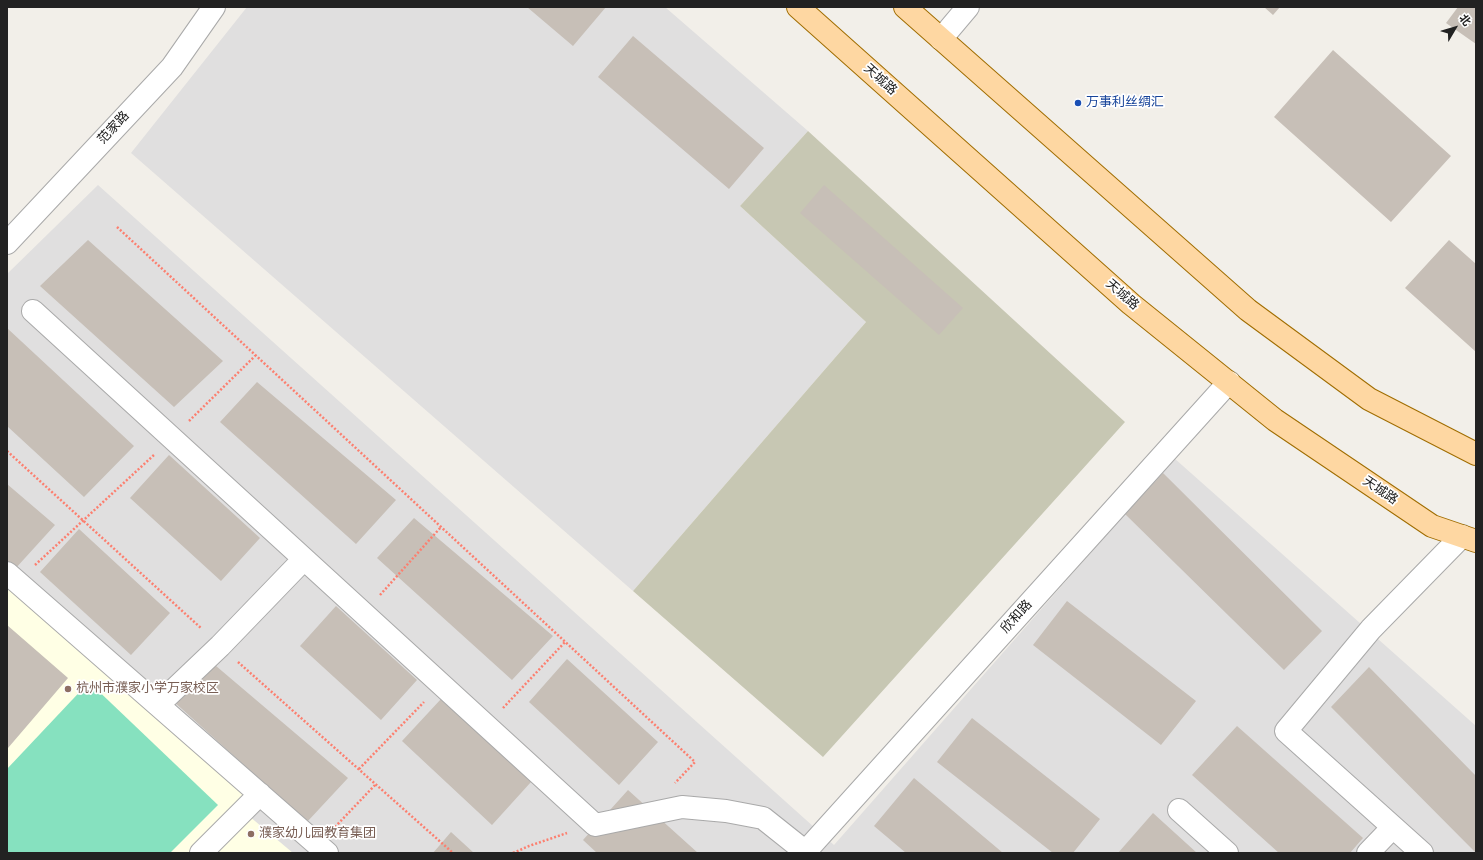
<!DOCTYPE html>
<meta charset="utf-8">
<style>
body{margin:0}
#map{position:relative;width:1483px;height:860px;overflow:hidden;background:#f2efe9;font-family:"Sofia Sans Condensed","Noto Sans SC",sans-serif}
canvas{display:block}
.frame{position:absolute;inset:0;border:8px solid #222;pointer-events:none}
.north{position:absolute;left:1435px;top:8px;width:40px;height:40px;-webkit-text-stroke:3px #fff;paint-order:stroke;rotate:52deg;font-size:11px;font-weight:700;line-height:16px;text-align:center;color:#222}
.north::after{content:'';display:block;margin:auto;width:14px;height:18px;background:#222;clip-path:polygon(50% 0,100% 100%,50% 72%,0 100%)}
</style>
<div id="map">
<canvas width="1483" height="860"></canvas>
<div class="frame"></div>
<div class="north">北</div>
</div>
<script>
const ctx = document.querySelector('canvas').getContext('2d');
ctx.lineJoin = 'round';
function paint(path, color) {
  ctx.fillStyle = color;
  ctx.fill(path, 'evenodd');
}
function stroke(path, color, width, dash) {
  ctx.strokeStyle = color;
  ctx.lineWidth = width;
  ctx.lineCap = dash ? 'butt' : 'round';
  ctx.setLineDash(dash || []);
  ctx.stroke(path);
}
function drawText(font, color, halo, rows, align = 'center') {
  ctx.font = font + ' "Sofia Sans Condensed","Noto Sans SC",sans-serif';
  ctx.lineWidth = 3.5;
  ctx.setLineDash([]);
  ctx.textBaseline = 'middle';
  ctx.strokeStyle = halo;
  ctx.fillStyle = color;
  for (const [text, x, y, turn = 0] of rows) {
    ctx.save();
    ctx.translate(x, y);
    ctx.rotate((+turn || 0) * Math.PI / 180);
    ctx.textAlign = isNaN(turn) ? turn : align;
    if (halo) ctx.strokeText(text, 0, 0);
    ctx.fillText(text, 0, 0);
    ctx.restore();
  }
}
paint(new Path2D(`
 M247,7H665L808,131L740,206L866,322L633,591L131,153Z
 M98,185L834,845L1174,458L1476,726V853H7V274Z`), '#e0dfdf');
paint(new Path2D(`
 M7,581L251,796L195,853H7Z
 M249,816L293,853H212Z`), '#ffffe5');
paint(new Path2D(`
 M808,131L1125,422L823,757L633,591L866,322L740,206Z`), '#c7c7b3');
paint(new Path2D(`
 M89,682L218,805L170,853H7V769Z`), '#86e1bf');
paint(new Path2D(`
 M527,7H606L573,46Z
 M1264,7H1280L1273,15Z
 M1458,7H1476V44L1446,23Z
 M633,36L764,148L729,189L598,77Z
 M1333,50L1451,156L1391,222L1274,117Z
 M824,185L963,308L939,335L800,213Z
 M88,240L223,361L174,407L40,286Z
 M1449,240L1476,264V352L1405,288Z
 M7,328L134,446L84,497L7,426Z
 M257,382L396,500L356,544L220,422Z
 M169,455L260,538L221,581L130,498Z
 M1163,473L1322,631L1284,670L1125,514Z
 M7,484L55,525L15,569L7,562Z
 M414,518L553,636L512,680L377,558Z
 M79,529L170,613L131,655L40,572Z
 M1067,601L1196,701L1161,745L1033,645Z
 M336,606L417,680L381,720L300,646Z
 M7,625L68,678L8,748L7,747Z
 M567,659L658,742L619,785L529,702Z
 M209,660L348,778L307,822L172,700Z
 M1369,667L1476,776V853L1331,707Z
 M441,699L531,782L492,825L402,741Z
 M972,718L1100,819L1073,853H1053L937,762Z
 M1237,726L1363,838L1350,853H1279L1192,775Z
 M914,778L1003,853H906L874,826Z
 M628,790L698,853H597L583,840Z
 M1153,813L1197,853H1118Z
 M451,832L474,853H433Z`), '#c7bfb7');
const minor = new Path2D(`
 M941,39L968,7
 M7,243L172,67L214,7
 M33,311L595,825L682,807L726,811L763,818L807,853
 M7,573L327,853
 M158,705L220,646L303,560
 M1179,810L1227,853
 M806,851L1229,382
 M201,853L260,794
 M1368,853L1393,827
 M1422,853L1286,731L1371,629L1462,536`);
const major = new Path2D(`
 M798,7L1131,304L1275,420L1432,526L1476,541
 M905,7L1248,310L1369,399L1476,454`);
stroke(minor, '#a9a9a9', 24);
stroke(major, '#a06d00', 24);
stroke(new Path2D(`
 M117,227L695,762L675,783
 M189,421L255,356
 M7,451L202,629
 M35,565L155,454
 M380,595L441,527
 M238,662L453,853
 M503,708L565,642
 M359,769L424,702
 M335,827L376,784
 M513,853L529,846L567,833`), '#fc7f6f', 2.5, [2, 2]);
stroke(minor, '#fff', 22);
stroke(major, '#fed7a2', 22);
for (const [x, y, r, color] of [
 [1078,103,4,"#1a4fb4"],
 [68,689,4,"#8d6e63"],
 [251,834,4,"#8d6e63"]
]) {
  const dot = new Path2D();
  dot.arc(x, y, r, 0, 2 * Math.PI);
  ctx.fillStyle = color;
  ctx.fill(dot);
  stroke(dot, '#fff', 1.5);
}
drawText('13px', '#222', '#fff', [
 ["天城路",880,80,42],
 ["范家路",114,128,-47],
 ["天城路",1122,295,41],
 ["天城路",1380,491,34],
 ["欣和路",1017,617,-48]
]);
drawText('13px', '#164399', '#fff', [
 ["万事利丝绸汇",1086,103]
], 'left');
drawText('13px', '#785e54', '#fff', [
 ["杭州市濮家小学万家校区",76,689],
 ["濮家幼儿园教育集团",259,834]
], 'left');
</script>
